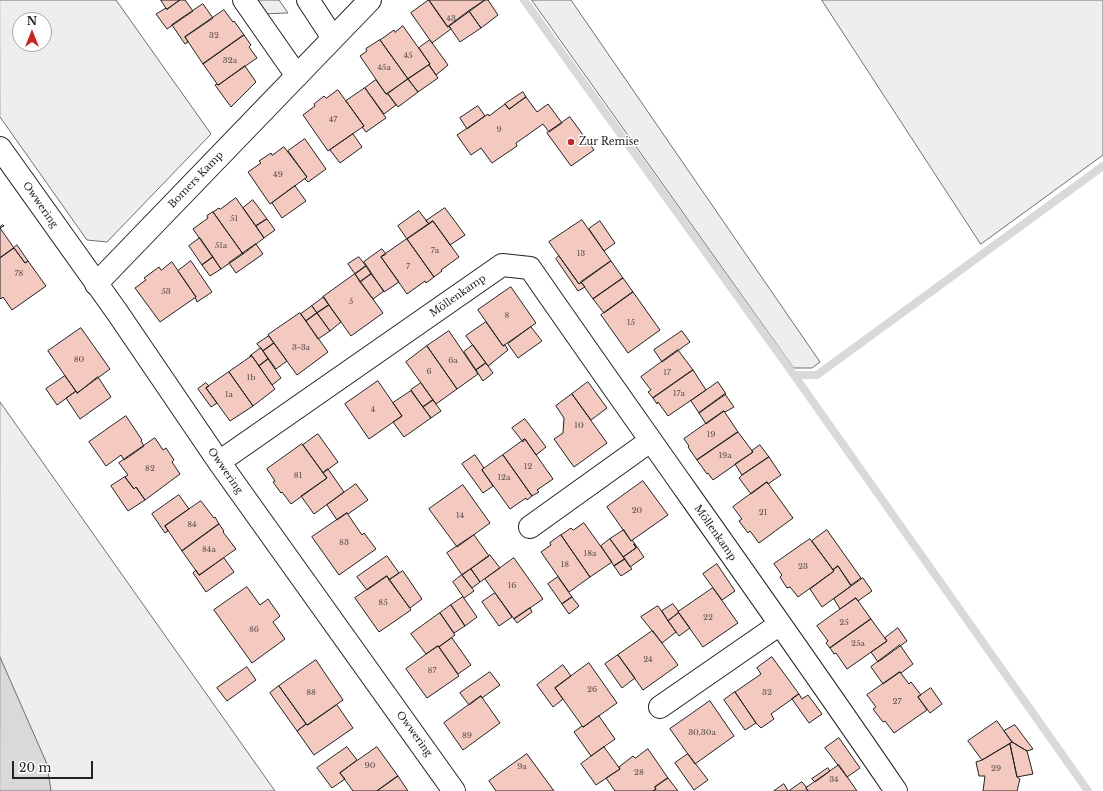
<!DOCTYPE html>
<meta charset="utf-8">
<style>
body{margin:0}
#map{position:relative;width:1103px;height:791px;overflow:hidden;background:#fff;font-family:"Libre Baskerville",serif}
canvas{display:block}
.north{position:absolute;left:12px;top:12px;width:40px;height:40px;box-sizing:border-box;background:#fff;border:1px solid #a7a7a7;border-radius:50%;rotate:0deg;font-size:11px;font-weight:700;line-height:16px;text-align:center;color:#222}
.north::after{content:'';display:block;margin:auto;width:14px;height:18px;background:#c62828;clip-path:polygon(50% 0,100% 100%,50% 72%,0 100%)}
.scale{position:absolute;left:12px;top:761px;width:81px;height:18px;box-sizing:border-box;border:2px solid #222;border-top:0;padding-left:5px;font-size:12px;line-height:14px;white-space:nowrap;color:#222;-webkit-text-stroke:3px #fff;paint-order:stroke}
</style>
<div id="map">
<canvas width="1103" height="791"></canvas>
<div class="north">N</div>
<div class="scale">20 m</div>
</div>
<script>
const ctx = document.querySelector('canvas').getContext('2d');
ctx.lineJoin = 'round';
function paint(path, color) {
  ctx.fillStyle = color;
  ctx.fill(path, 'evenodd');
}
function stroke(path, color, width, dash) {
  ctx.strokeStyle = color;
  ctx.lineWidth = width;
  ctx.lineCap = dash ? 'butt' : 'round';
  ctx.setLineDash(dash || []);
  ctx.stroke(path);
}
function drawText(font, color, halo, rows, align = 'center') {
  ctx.font = font + ' "Libre Baskerville",serif';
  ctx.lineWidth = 3;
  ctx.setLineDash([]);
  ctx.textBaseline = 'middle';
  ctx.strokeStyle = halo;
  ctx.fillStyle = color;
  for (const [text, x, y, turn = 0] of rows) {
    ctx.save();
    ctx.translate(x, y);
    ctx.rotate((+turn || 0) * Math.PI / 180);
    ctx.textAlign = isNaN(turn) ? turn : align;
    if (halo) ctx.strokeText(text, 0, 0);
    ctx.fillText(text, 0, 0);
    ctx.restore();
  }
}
const green = new Path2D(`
 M0,0H116L211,134L107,242L87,240L0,117ZM20,20H44V44H20Z
 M532,0H571L820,362L812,368H794Z
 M822,0H1103V155L981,244Z
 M0,402L275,791H0Z`);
paint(green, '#eee');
stroke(green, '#6f6f6f', 1);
const parking = new Path2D(`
 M252,0H279L288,13L262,14Z`);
paint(parking, '#ededed');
stroke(parking, '#6f6f6f', 1);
const water = new Path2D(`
 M0,657L47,764L51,791H0Z`);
paint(water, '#d9d9d9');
stroke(water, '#6f6f6f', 1);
stroke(new Path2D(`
 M524,0L794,375L1088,791
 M794,375H817L1103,166`), '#d9d9d9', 8);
const building = new Path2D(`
 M161,0H180L167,9Z
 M180,0H185L193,11L167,29L156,14L166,8L167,9Z
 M429,0H485L448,27Z
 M429,0L448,27L449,26L451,29L432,43L411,13Z
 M485,0H488L498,15L481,28L469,11Z
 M203,4L213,18L185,37L188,42L185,44L172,25Z
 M224,10L233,22L234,21L244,35L203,64L185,37Z
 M469,11L481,28L460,42L449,26Z
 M403,26L430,64L408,79L380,40L394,30L395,32Z
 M244,35L251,45L249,47L257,58L218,85L203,64Z
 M380,40L408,79L386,94L360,56L367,51L366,49Z
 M430,40L448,65L436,75L429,65L430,64L419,48Z
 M429,65L438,78L418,92L408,79Z
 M245,66L256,82L231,107L215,85L217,84L218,85Z
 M408,79L418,92L398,107L388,94Z
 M376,80L386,94H388L396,105L384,114L365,88Z
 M365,88L386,118L366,132L362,127L364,126L346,101Z
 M338,90L364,126L328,151L303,115L315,106L314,104L324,96L326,98Z
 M523,92L526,97L509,109L505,104Z
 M526,97L537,112L548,104L562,123L549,132L543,124L516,143L517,146L492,163L481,148L471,155L457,135L488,114L489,116L505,104L509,109Z
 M478,106L485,116L467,129L460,118Z
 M570,117L594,150L571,166L547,133Z
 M353,134L362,147L340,163L330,150Z
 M305,139L326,169L308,182L305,179L307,177L288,151Z
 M284,147L307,177L270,204L248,172L261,163L259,161L271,153L272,155Z
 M295,186L306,201L282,218L272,203Z
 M236,198L264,238L243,254L213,212L219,208L220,209Z
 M253,200L267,219L256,226L243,208Z
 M445,208L465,235L450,245L433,221L429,224L426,221Z
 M419,211L429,224L407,239L398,226Z
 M213,212L243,254L221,269L193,229L208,218L207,216Z
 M267,219L275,230L264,238L256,226Z
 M582,220L611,261L579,284L549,242Z
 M433,221L459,257L441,270L442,271L434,277L407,239Z
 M600,221L615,243L604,251L589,229Z
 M3,225L4,226L0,228L14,248L0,258V227Z
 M200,238L213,257L202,265L189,246Z
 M407,239L434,277L426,283L425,281L407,294L381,257Z
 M256,244L263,254L236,273L229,263Z
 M17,245L28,261L25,263L14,248Z
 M14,248L25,263L28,261L46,286L12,310L3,297L1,299L0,298V258Z
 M382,249L386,254L381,257L399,282L384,292L364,262Z
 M559,256L579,284L581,282L585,287L578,291L556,259Z
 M213,257L221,269L210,276L202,265Z
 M359,257L366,266L355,274L348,264Z
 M191,261L212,292L197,302L195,297H196L178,271Z
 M611,261L623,278L593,299L581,282Z
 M172,262L196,297L160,322L135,288L146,280L144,278L159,267L161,270Z
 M366,266L371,274L360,282L355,274Z
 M355,274L383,313L351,336L323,297Z
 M371,274L384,291L373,299L360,282Z
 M623,278L633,292L604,313L593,299Z
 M511,287L536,323L503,346L478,310Z
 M633,292L660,330L628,353L601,315Z
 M324,297L329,305L317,313L312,306Z
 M329,305L341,322L330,331L317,313Z
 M312,306L317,313L306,321L301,314Z
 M300,313L328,352L297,375L268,335Z
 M317,313L330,331L318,339L306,321Z
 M486,322L503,346L505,345L508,350L488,366L466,336Z
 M531,327L542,341L518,358L508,344Z
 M81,328L110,369L77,393L48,351Z
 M449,331L478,374L457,389L427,346Z
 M682,331L690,342L662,362L654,350Z
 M269,336L274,343L263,351L257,344Z
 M274,343L287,361L276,369L263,351Z
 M473,345L486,363L476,370L464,352Z
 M427,346L457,389L436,404L406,362Z
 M261,348L268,359L259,366L252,356H250Z
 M678,350L693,370L653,398L648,392L651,390L641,377Z
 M252,356L275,389L253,406L229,372Z
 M268,359L281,378L272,385L259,366Z
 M486,363L493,373L483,381L476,370Z
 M693,370L706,390L668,416L658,402L657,404L653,398Z
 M229,372L253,406L230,421L206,388Z
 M65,376L76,391L57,405L46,389Z
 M98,377L111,397L80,419L66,398L76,391L77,393Z
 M378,381L402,416L369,439L345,404Z
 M588,382L607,408L591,420L572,394Z
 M718,382L726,394L699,413L691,401Z
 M206,383L209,386L206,388L217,403L211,407L198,389Z
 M421,383L433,400L423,407L411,390Z
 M411,391L431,418L404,437L393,422L402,416L393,403Z
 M572,394L607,443L574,467L554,439L563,433L564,418L556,406Z
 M725,394L734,407L725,412L724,411L706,424L699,413Z
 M433,400L441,411L431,418L423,407Z
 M724,411L738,432L697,460L688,447L689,446L684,439Z
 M126,416L142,440L141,441L144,446L124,460L121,455L106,466L89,442Z
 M525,419L546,447L536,455L525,439L523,442L512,428Z
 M738,432L753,452L713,480L708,473L707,474L697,460Z
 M318,434L338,462L323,473L303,445Z
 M155,438L163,450L166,448L174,460L172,462L180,474L145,500L136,487L134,489L125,477L128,475L119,463Z
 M525,439L553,479L537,490L539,492L532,496L503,455Z
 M302,444L327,478L291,504L282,492L281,493L273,482L275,481L267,469Z
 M760,445L769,457L742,475L735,464L753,452L752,451Z
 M475,455L484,468L482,470L493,486L483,493L462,464Z
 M503,455L532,496L527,500L526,498L510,509L482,470Z
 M769,457L781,475L768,484L767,482L751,494L739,478L742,475Z
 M328,469L344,492L314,514L301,496L327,478L323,473Z
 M125,477L134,489L136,487L145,500L128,511L111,486Z
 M643,481L668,515L631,541L607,507Z
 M767,482L793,518L759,543L750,531L748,533L739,521L742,519L733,507Z
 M356,484L368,500L348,514L347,513L337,520L327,505Z
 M463,485L490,523L457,547L429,509Z
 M179,495L189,509L165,526L168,531L165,533L152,514Z
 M201,501L214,518L215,517L219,524L182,551L165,526Z
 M347,513L362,535L364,533L376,549L339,575L312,537Z
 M584,523L612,562L590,577L561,535L571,528L573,530Z
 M219,524L224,531L223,532L236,549L199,575L182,551Z
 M624,530L631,541L632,540L635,544H634L636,548L623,557L610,539Z
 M827,530L861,578L851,585L838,566L833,570L812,541Z
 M474,535L489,556L462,575L447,553Z
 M561,535L590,577L569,592L541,552L551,545L550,543Z
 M610,539L625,559L614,566L601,546Z
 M810,539L834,571L798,597L790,587L787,588L780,577L782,575L774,564Z
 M634,544H635L644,557L630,567L623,557L636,548Z
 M490,555L500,568L480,582L471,569Z
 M387,556L399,573L389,580L387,576L367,590L357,577Z
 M224,558L234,572L206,592L193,573L196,570L199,575Z
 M514,558L543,599L514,619L485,579Z
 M625,559L632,569L621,576L614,566Z
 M717,564L735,591L722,600L703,574Z
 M838,566L851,586L822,607L810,589L834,571L833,570Z
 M471,569L480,582L472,588L462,575Z
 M403,571L422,599L410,608L389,580Z
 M462,575L474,591L464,598L453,582Z
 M387,576L411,610L379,632L355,598Z
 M558,577L572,597L562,604L548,584Z
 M863,578L872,591L858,601L856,598L840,609L834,599Z
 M247,587L260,605L268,599L280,616L273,622L285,639L252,663L214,610Z
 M713,588L738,623L703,647L678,612Z
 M495,593L512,617L499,626L482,602Z
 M463,597L477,617L465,626L451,605Z
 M572,597L579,606L569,614L562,604Z
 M856,598L871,619L830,648L826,643L828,641L817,626Z
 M673,604L679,612L668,621L662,611Z
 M451,605L465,626L454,633L440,613Z
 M658,606L676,632L662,643L641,617Z
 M530,608L532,612L517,623L514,619Z
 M440,613L455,635L439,647L438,646L426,654L411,634Z
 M679,613L690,628L679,636L668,621Z
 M871,619L887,641L847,669L836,653L834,654L830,648Z
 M898,628L907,641L878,662L871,652L887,641L885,638Z
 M652,631H653L678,665L643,690L618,655Z
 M452,638L471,665L458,674L439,647Z
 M900,645L913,664L901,673L900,672L883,684L871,667Z
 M438,646L459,676L427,698L406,669Z
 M618,655L635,678L622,688L605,664Z
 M772,657L799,694L771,714L774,719L761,728L756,723L735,692L761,674L757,668Z
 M316,660L343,700L307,725L279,686Z
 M589,663L617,703L583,727L555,688Z
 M563,665L571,676L555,688L563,699L553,707L537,685Z
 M247,667L256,680L227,701L217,688Z
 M490,672L500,685L482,698L481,696L469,705L460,693Z
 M900,672L909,684L911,682L921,695L918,697L927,710L894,733L885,721L883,722L873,709L876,707L867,695Z
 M279,686L306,724L297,731L270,693Z
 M931,688L942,704L930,713L918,697Z
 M735,692L756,723L745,730L724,700Z
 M799,694L802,699L808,695L822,714L809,723L792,699Z
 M481,696L500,723L463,750L444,723Z
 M710,701L734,736L695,764L670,729Z
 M337,705L353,728L314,755L297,731L306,724L307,725Z
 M599,716L615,739L591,756L574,732L582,726L583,727Z
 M997,721L1012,742L982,760L968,741Z
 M1015,725L1033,749L1027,751L1012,742L1004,731Z
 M839,738L860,768L847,777L825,748Z
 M1012,742L1027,751L1033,774L1017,777L1010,744Z
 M1010,744L1017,777L1020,779L1017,791H983L985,776H979L976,762L982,760Z
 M347,747L357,760L340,773L345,779L332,788L317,768Z
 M377,747L398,776L377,791H353L340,773Z
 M604,747L620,769L596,785L581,764Z
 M648,749L668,778L655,787L656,789L653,791H615L606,778L620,769L619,767L633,756L635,758Z
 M527,754L554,791H496L489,781Z
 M688,754L708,780L694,790L675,763Z
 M839,765L857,791H808L806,788Z
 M828,768L830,771L815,782L812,779Z
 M398,776L408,791H377Z
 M668,778L678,791H653L656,789L655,787Z
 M802,782L807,788H806L808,791H789Z
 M784,784L788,791H774Z`);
paint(building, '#f3c9c0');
stroke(building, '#222', 1);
const street = new Path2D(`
 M244,0L297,76
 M308,0L333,38
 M0,148L117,312L219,462L454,791
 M96,284L370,0
 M219,462L502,265L530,268C651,443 776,615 896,791
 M530,527L650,441
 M660,707L780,624`);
stroke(street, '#222', 24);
stroke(street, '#fff', 22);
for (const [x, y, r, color] of [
 [571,142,4,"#c62828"]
]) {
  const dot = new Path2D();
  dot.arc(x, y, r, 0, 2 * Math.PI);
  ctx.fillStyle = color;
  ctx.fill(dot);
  stroke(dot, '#fff', 1.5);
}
drawText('8px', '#564c4a', null, [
 ["43",451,19],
 ["32",214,36],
 ["45",408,56],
 ["32a",230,61],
 ["45a",384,68],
 ["47",333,120],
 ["9",499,130],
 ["49",278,175],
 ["51",234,219],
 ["51a",221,246],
 ["7a",435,251],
 ["13",581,254],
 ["7",408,267],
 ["78",19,274],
 ["53",166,292],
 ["5",351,302],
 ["8",507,316],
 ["15",631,323],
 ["3-3a",301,348],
 ["80",79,360],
 ["6a",453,361],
 ["6",429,372],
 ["17",667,373],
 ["1b",251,378],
 ["17a",679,394],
 ["1a",229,395],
 ["4",373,410],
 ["10",579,426],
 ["19",711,435],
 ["19a",725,456],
 ["12",528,467],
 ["82",150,469],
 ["81",298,476],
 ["12a",504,478],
 ["20",637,511],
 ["21",763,513],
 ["14",460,516],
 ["84",192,525],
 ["83",344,543],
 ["84a",209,550],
 ["18a",590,554],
 ["18",565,565],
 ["23",803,567],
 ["16",512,586],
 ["85",383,603],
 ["22",708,618],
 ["25",844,623],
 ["86",254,630],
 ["25a",858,644],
 ["24",648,660],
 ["87",432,671],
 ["26",592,690],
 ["88",311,693],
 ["32",767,693],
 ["27",897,702],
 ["30,30a",702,733],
 ["89",467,736],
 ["90",370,766],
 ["9a",522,767],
 ["29",996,769],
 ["28",639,773],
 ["34",834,780]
]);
drawText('10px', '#222', '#fff', [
 ["Zur Remise",579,142]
], 'left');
drawText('10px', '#222', '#fff', [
 ["Bomers Kamp",196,180,-46],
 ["Owwering",40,205,55],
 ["Möllenkamp",458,296,-35],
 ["Owwering",225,471,55],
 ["Möllenkamp",715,533,55],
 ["Owwering",414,734,54]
]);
</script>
